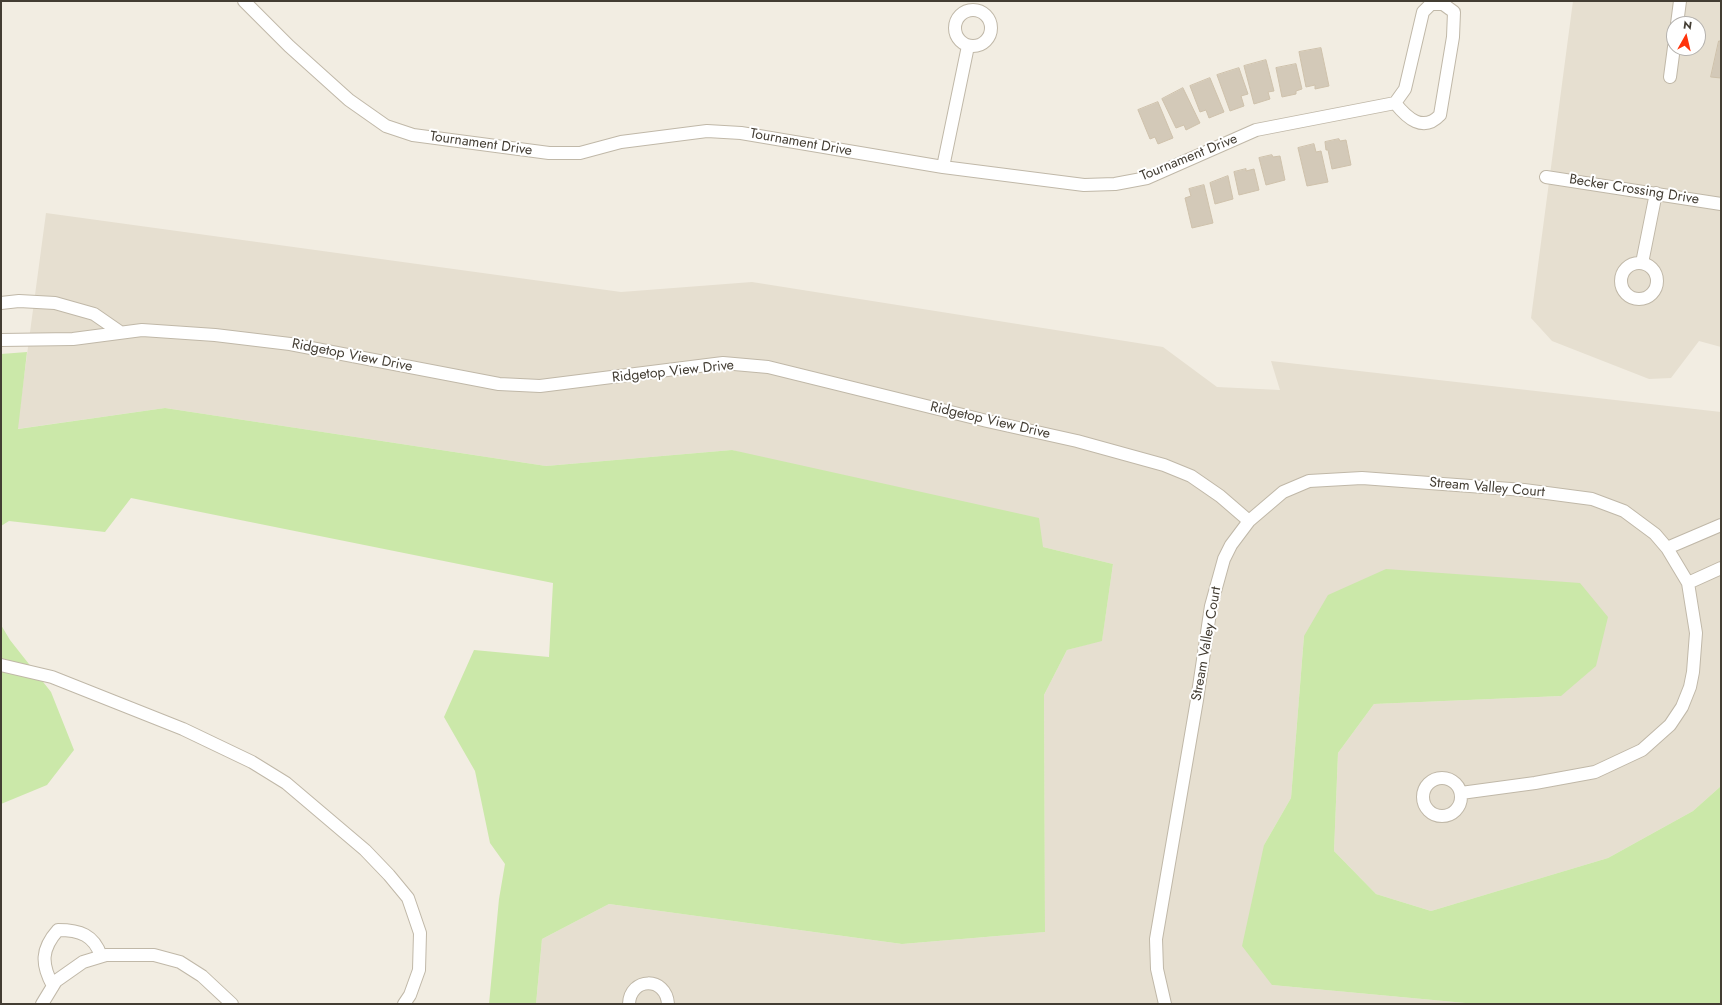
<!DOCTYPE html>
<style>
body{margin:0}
#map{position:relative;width:1722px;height:1005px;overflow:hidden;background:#f2ede2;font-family:Jost,sans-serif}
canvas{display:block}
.frame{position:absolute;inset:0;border:2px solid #433d33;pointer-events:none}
.north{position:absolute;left:1666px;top:16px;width:40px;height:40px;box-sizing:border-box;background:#fff;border:1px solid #b4b1ad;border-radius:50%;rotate:8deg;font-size:11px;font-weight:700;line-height:16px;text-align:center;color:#433d33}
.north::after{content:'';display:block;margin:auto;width:14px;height:18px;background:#ff340c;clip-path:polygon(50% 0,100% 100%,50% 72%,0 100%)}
</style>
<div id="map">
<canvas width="1722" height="1005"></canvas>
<div class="frame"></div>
<div class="north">N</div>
</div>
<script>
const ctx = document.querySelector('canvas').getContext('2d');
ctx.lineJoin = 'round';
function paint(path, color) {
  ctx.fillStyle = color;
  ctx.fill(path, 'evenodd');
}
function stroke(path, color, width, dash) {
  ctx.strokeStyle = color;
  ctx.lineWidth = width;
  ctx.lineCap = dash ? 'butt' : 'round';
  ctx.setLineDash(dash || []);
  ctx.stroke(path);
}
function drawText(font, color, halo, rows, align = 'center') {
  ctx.font = font + ' Jost,sans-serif';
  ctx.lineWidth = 4;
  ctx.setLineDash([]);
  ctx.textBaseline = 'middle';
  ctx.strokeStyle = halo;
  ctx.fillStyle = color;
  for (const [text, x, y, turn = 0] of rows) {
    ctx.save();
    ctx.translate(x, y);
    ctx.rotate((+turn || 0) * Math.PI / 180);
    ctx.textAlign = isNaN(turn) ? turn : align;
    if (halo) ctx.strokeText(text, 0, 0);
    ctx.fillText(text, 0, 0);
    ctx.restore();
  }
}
paint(new Path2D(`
 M1573,1H1721V347L1699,341L1671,378L1649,379L1552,341L1531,318ZM1674,24H1698V48H1674Z
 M46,213L621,292L752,282L1163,347L1217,387L1280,390L1271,361L1721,412V786L1693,811L1608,858L1431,911L1376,894L1334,851L1338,753L1374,704L1561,696L1304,636L1291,798L1264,845L1272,985L1476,1004H536L542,939L609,904L902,944L1045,932L1044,695L1067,650L1102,640L1113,564L1043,547L732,450L546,466L165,408L17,429Z`), '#e6dfd0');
paint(new Path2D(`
 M27,352L18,429L165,408L546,466L732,450L1039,518L1043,547L1113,564L1102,641L1067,650L1044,695L1045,932L902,944L609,904L542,939L536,1004H489L499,899L505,864L490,843L475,771L444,717L474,650L549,657L553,583L131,498L105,532L9,521L1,526V354Z
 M1386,569L1580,583L1608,617L1596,666L1561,696L1374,704L1338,753L1334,851L1376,894L1431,911L1608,858L1693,811L1721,786V1004H1476L1272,985L1242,946L1264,845L1291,798L1304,636L1328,595Z
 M1,625L10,640L51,692L74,750L47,785L1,804Z`), '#cbe8a9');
const building = new Path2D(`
 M1719,41H1721V78L1711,77Z
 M1321,48L1329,86L1315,89V85L1306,87L1299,52Z
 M1266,60L1274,91L1268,92L1270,99L1254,104L1244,66Z
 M1296,64L1302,89L1296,91V94L1282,97L1276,68Z
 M1239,68L1248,94L1241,96L1244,106L1230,111L1217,75Z
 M1210,78L1224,112L1209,118L1206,110L1200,112L1190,86Z
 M1183,88L1200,123L1186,130L1184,125L1176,128L1162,99Z
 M1158,102L1173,138L1158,144L1155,137L1150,139L1138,110Z
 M1339,139L1340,141L1346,140L1351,165L1332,169L1328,150H1326L1325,142Z
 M1314,144L1316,152L1321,151L1328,182L1307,186L1298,148Z
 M1272,155L1273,157L1280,156L1285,180L1266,185L1259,158Z
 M1246,169V171L1254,169L1259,190L1239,195L1234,172Z
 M1228,176L1233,199L1215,204L1210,183Z
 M1204,185L1213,223L1192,228L1185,198L1191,196L1189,189Z`);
paint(building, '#d3c9b8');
stroke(building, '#cec1ab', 1);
const street = new Path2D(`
 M244,1L289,46L349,100L386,126L413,135L549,153H580L621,142L707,131L741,133L943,167L1084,185L1115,184L1147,178L1256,130L1395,103L1405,89L1423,12L1431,4H1443L1454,12L1453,37L1440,115C1423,133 1407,118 1395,103
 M955 28a18 18 0 1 1 36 0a18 18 0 1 1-36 0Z
 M1677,24L1680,1
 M1670,77L1674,47
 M943,167L968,46
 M1546,177L1721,204
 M1621 281a18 18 0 1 1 36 0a18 18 0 1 1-36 0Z
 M1642,263L1656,193
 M1,303L19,301L55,303L94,314L120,332
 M1,340L73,339L142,330L215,335L290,344L499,384L540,386L723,363L768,367L987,421L1077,441L1164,465L1191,476L1220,496L1249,521
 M1667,548L1721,525
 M1688,583L1721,568
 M1,665L52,677L183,729L252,762L286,783L365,850L389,875L408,898L420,933L419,970L410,995L404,1004
 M1423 797a19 19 0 1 1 38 0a19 19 0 1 1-38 0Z
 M53,986C41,964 41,949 58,930C80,930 94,935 101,956
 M42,1004L56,981L83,962L106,955H154L180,962L202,976L232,1004
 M629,1004C630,977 666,976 668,1004
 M1165,1004L1157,969L1156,939L1197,700L1211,606L1224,559L1231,545L1249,521L1283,492L1309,481L1362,478L1524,490L1592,499L1624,511L1655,534L1667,548L1688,583L1696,633L1693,672L1690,687L1682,707L1670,725L1642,750L1595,772L1535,783L1461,793`);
stroke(street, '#c0b8a8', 14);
stroke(street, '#fff', 12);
drawText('14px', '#433d33', '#fff', [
 ["Tournament Drive",801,143,10],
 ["Tournament Drive",481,144,8],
 ["Tournament Drive",1189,158,-22],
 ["Becker Crossing Drive",1634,190,9],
 ["Ridgetop View Drive",352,356,11],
 ["Ridgetop View Drive",673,372,-6],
 ["Ridgetop View Drive",990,421,13],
 ["Stream Valley Court",1487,488,5],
 ["Stream Valley Court",1207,644,-80]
]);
</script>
